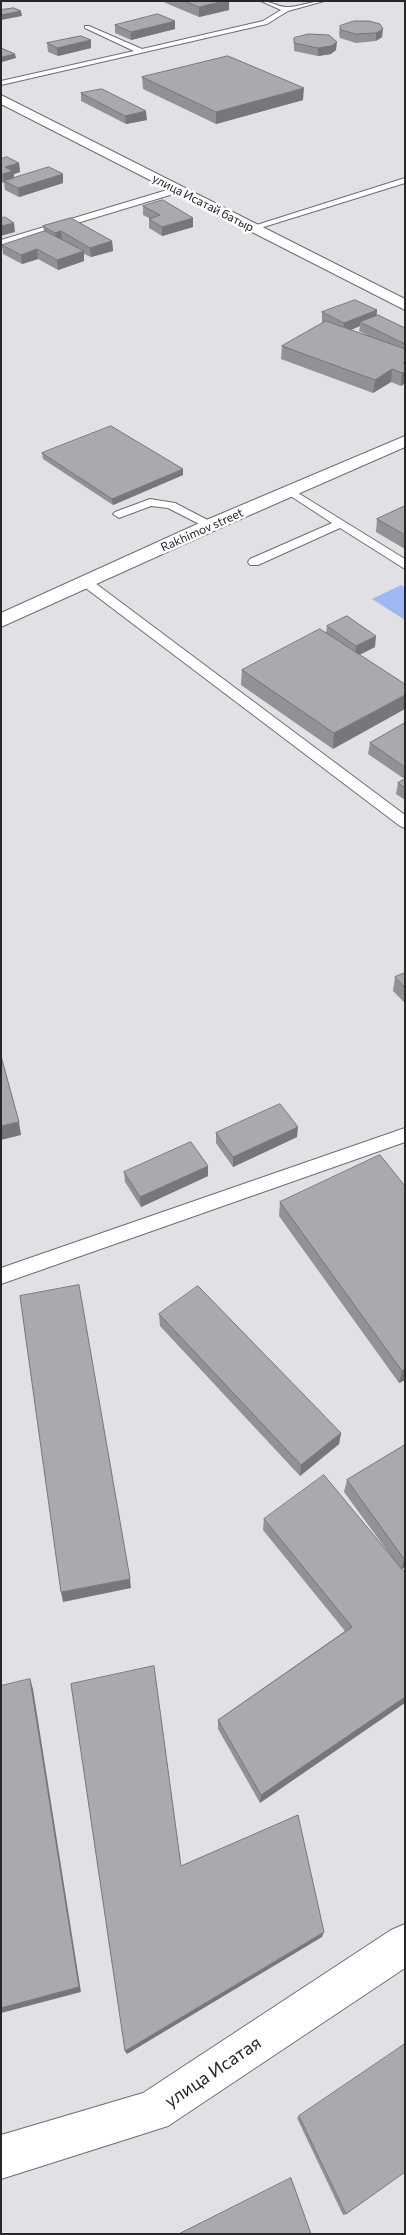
<!DOCTYPE html>
<meta charset="utf-8">
<style>
body{margin:0}
#map{position:relative;width:406px;height:2235px;overflow:hidden;background:#e2dfe5;font-family:Commissioner,sans-serif}
canvas{display:block}
.frame{position:absolute;inset:0;border:2px solid #272628;pointer-events:none}
</style>
<div id="map">
<canvas width="406" height="2235"></canvas>
<div class="frame"></div>
</div>
<script>
const ctx = document.querySelector('canvas').getContext('2d');
ctx.lineJoin = 'round';
function paint(path, color) {
  ctx.fillStyle = color;
  ctx.fill(path, 'evenodd');
}
function stroke(path, color, width, dash) {
  ctx.strokeStyle = color;
  ctx.lineWidth = width;
  ctx.lineCap = dash ? 'butt' : 'round';
  ctx.setLineDash(dash || []);
  ctx.stroke(path);
}
function drawText(font, color, halo, rows, align = 'center') {
  ctx.font = font + ' Commissioner,sans-serif';
  ctx.lineWidth = 5;
  ctx.setLineDash([]);
  ctx.textBaseline = 'middle';
  ctx.strokeStyle = halo;
  ctx.fillStyle = color;
  for (const [text, x, y, turn = 0] of rows) {
    ctx.save();
    ctx.translate(x, y);
    ctx.rotate((+turn || 0) * Math.PI / 180);
    ctx.textAlign = isNaN(turn) ? turn : align;
    if (halo) ctx.strokeText(text, 0, 0);
    ctx.fillText(text, 0, 0);
    ctx.restore();
  }
}
paint(new Path2D(`
 M401,585L405,588V620L372,599Z`), '#9db8f3');
const service = new Path2D(`
 M261,1C271,1 280,8 288,7C300,7 311,1 324,1L288,11L267,24L1,85V81L134,51L85,28V26H89L142,49L263,21L281,10Z
 M405,178V183L254,230L247,228Z
 M177,187L181,190L180,192L1,246V240Z
 M290,488L405,559V569L340,528L258,565H250L248,562L250,559L332,523L286,493L284,491L286,489Z
 M150,499L175,503L217,525L211,529L207,528L168,508L151,506L119,518L113,514L115,512Z
 M87,579L91,580L405,815V828L400,826L83,586L81,583Z
 M405,1128V1142L1,1284V1268Z`);
const minor = new Path2D(`
 M1,95L405,299V310L1,104Z
 M405,1924V1968L168,2126L1,2179V2135L143,2093L391,1930Z`);
const tertiary = new Path2D(`
 M405,436V447L218,529L1,627V613L204,521Z`);
stroke(service, '#6f6d72', 2);
stroke(minor, '#6f6d72', 2);
stroke(tertiary, '#6f6d72', 2);
paint(service, '#fff');
paint(minor, '#fff');
paint(tertiary, '#fff');
paint(new Path2D(`
 M161,1H229V10L199,17Z
 M369,21L382,37L376,41L356,43L340,38L339,34L340,26Z
 M115,25L175,29L131,40L115,33Z
 M294,38L336,50L331,54L318,56L294,51Z
 M91,40V48L58,56L48,52L47,43Z
 M142,77L303,100L216,124L143,89Z
 M81,93L147,120L126,124L81,101Z
 M1,159L19,163L20,172L14,174V178L63,183L19,197L5,190L4,183L1,182Z
 M143,206L193,227L162,236L149,228V218L143,215Z
 M43,226L112,241L113,251L91,257L84,254V261L58,270L38,259L22,264L3,254L2,245L44,231Z
 M377,310L376,315L405,328V383L401,386L391,382L373,393L281,359L282,346L323,323L322,322V312ZM360,326L359,331L369,336L351,330Z
 M42,453L183,475L113,505L43,459Z
 M405,506V549L376,532L377,519Z
 M327,626L375,647L359,655L333,749L241,685L242,670L326,633Z
 M405,723V777L403,778L368,754L370,743Z
 M405,779V800L396,794L398,783Z
 M405,973V1003L393,991L395,977Z
 M216,1133L297,1137L233,1167L216,1143Z
 M124,1172L208,1176L141,1207L125,1182Z
 M405,1186V1380L399,1383L279,1216L280,1202Z
 M159,1314L341,1433L339,1444L300,1476L160,1326Z
 M405,1445V1567L402,1569L260,1803L218,1729V1720L345,1631L263,1530L264,1519L391,1556L344,1492L347,1480Z
 M299,2116L346,2214L343,2215L297,2118Z`), '#939196');
paint(new Path2D(`
 M225,1H229V10L199,17V7Z
 M21,11L22,16L1,20V15Z
 M175,21V29L131,40V32Z
 M383,29L382,37L376,41V33Z
 M91,40V48L58,56L57,48Z
 M337,42L336,50L331,54L318,56V48Z
 M15,54L16,58L2,62V57Z
 M304,88L303,100L216,124V112Z
 M146,111L147,120L126,124L125,116Z
 M19,163L20,172L14,174V180L4,181V183L3,174L5,167Z
 M63,174V183L19,197L18,188Z
 M193,218V227L162,236V227Z
 M14,223L15,232L1,236V226Z
 M61,231L62,240L56,242L55,233Z
 M112,241L113,251L91,257L90,248Z
 M37,249L38,259L22,264L21,255Z
 M84,251V261L58,270L57,260Z
 M377,310L376,320L360,322V326L343,333L344,323Z
 M405,362V383L401,386L403,363Z
 M392,369L391,382L373,393L375,380Z
 M183,469V475L113,505L112,499Z
 M376,636L375,647L355,657L356,646Z
 M405,695V709L333,749L334,733Z
 M19,1122L21,1135L1,1140V1126Z
 M298,1127L297,1137L233,1167V1157Z
 M208,1166V1176L141,1207L140,1197Z
 M405,1369V1380L399,1383L402,1371Z
 M341,1433L339,1444L300,1476L301,1465Z
 M404,1559H405V1567L401,1570Z
 M130,1579L131,1588L63,1602L61,1592Z
 M30,1679L33,1689L81,1992L1,2013Z
 M405,1697V1703L260,1803L261,1795Z
 M324,1932L322,1937L127,2054L125,2051Z`), '#78767a');
const building = new Path2D(`
 M185,1H225L199,7Z
 M14,8L21,11L1,15V10Z
 M158,14L175,21L131,32L115,25Z
 M354,21H369L380,24L383,29L376,33L356,34L341,30L340,26Z
 M309,34L329,35L337,42L331,46L318,48L294,43V38Z
 M81,36L91,40L57,48L47,43Z
 M1,48L15,54L2,57Z
 M228,56L304,88L216,112L142,77Z
 M102,89L146,111L125,116L81,93Z
 M7,157L19,163L5,167L13,171L3,174H1V159Z
 M49,167L63,174L18,188L4,181Z
 M163,200L193,218L162,227L149,219L160,215L143,206Z
 M5,217L14,223L1,226V219Z
 M71,218L112,241L90,248L61,231L55,233L43,226Z
 M45,231L84,251L57,260L37,249L21,255L2,245Z
 M355,300L377,310L344,323L322,312Z
 M378,315L405,328V344L360,322Z
 M326,321L405,349V362L403,363H405V372L402,373L392,369L375,380L282,346Z
 M111,426L183,469L112,499L42,453Z
 M405,506V535L377,519Z
 M347,616L376,636L356,646L327,626Z
 M320,629L405,684V695L334,733L242,670Z
 M405,723V767L370,743Z
 M405,779V788L398,783Z
 M405,973V988L395,977Z
 M1,1056L19,1122L1,1126Z
 M280,1104L298,1127L233,1157L216,1133Z
 M191,1142L208,1166L140,1197L124,1172Z
 M380,1155L405,1186V1369L402,1371L280,1202Z
 M79,1285L130,1579L61,1592L20,1296Z
 M198,1286L341,1433L301,1465L159,1314Z
 M405,1445V1559H404L347,1480Z
 M324,1475L405,1573V1697L261,1795L218,1720L352,1627L264,1519Z
 M154,1666L181,1866L298,1815L324,1932L125,2051L71,1684Z
 M30,1679L79,1987L1,2008V1686Z
 M405,2044V2172L346,2214L299,2116Z
 M291,2178L311,2234H179Z`);
paint(building, '#aba9ae');
stroke(building, '#78767a', 1);
drawText('12px', '#272628', '#fff', [
 ["улица Исатай батыр",203,203,27],
 ["Rakhimov street",202,530,-24]
]);
drawText('18px', '#272628', '#fff', [
 ["улица Исатая",213,2072,-34]
]);
</script>
